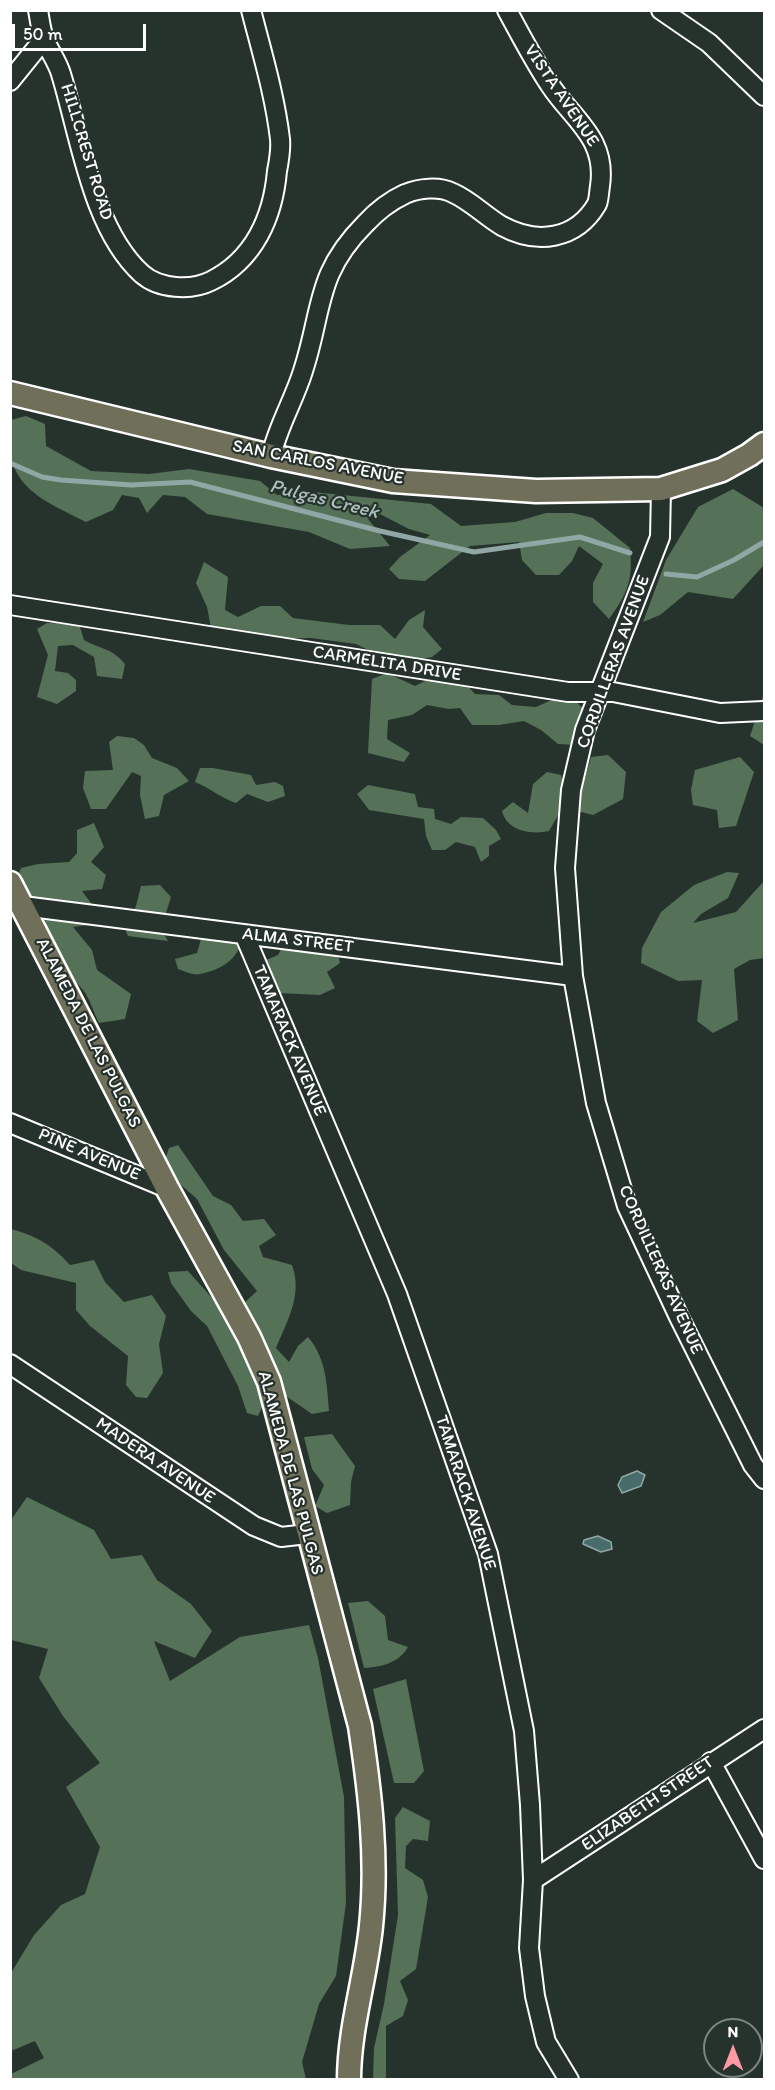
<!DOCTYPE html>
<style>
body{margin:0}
#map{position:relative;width:775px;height:2090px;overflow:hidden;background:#26332d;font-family:Itim,sans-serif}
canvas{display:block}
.frame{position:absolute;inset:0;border:12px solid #fff;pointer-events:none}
.north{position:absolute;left:703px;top:2018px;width:60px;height:60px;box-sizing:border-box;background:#26332d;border:2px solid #7d8581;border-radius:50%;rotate:0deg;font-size:16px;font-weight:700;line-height:24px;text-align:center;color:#fff}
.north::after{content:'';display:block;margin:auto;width:21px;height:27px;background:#ff9aa2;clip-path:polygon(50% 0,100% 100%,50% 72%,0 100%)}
.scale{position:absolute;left:12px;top:24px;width:134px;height:27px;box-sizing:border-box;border:3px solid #fff;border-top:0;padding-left:8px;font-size:18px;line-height:21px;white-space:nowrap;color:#fff;-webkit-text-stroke:4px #26332d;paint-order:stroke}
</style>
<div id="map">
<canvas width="775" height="2090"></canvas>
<div class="frame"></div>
<div class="north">N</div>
<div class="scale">50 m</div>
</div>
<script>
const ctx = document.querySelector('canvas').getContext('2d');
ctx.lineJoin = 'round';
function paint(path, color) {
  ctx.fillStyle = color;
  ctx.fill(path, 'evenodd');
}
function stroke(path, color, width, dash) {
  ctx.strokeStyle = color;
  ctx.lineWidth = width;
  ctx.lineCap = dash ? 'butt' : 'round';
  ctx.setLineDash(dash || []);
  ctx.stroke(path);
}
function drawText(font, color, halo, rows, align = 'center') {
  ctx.font = font + ' Itim,sans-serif';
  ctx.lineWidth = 4.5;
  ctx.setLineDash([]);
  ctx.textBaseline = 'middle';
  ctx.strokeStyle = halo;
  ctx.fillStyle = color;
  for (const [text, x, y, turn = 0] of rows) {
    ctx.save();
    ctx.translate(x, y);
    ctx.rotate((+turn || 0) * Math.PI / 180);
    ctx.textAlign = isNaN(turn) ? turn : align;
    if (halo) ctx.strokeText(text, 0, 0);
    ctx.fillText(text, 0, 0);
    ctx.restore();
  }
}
paint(new Path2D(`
 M26,416L45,424L46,446L91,471L149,474L189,469L260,481L277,495L313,492L431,504L461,526L515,522L546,513H573L593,518L630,548C633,580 628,593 609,619L593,602V583L603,564L579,546L572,561L559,575H536L522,560L519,542L470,546L425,581L399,579L389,569L400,557L430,535L409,529L380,514L368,519L390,546L350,549L309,532L207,514L185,497L163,495L147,513L139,498L122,495L113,510L86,522C57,507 18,493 11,457C8,446 10,431 11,420Z
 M733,489L764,508V565L733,599L688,592L660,615L643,622L666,560L698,507Z
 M204,562L228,577L225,610L238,617L261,606H280L293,618L349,625H380L395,639L409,620L425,610L423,627L442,649L432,657L411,661L372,652L356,644L311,638L265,639L211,628L207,607L196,583Z
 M47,623L79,624L84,640C102,650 112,648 125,664L122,679L97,676L94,657L73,645L58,646L55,671L68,673L76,680V691L57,704L37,697L48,655L37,629Z
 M451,668L475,694L499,695L512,705L536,707L554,699L575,701L585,710L576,745L558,744L541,730L524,721L499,725H472L460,708L449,709L427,705L412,715L388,720L387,739L410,753L404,762L368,753L372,679L387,673L415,686Z
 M764,693V745L750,736Z
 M117,736L134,738L144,745L152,758L177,768L189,781L164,795L159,816L145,819L140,795L141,776L132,772L106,809H91L83,788L85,771L113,770L109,742Z
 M608,755L626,772L623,799L593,815L581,812L557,817L549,831C531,835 507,831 502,811L513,802L528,813L533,784L547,772L561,775L566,789L582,788L591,757Z
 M740,757L754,772L736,826L719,828L717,810L693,805L691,790L695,770Z
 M200,768H213L251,775L256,785L275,782L283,786L285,796L268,802L247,794L236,803C221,798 210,788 195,782Z
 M368,785L415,794L418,807L434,809L435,819L451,824L461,817L483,818L496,830L501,839L489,846V856L481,862L475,847L456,842L445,850H432L426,836L424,819L369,810L357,794Z
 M94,823L104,847L91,862L106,875L102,889L82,891L94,907L88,925L73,927L92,950L97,970L131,994L125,1019L99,1023C94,1013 90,999 83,990C55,957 42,945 46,900L23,896L17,878L21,868L38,864L69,862L77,853V830Z
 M727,872L739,873L728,898L701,914L693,923L736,912L764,881V958L750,960L734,969L738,1020L713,1033L697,1021L702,980L678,981L641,963L642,948L661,912L694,885Z
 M160,885L171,897L161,929L168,941L128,936L125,929L136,906L141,886Z
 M214,927H227L240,945C236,961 217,971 200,974C194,976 184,971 178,969L175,959L197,953L201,939Z
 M285,942L338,955L340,963L327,972L335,988L320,995L278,993L261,962L278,955Z
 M178,1145L213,1196L231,1205L243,1221L264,1219L276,1235L259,1246L263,1257L292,1265C303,1295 287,1321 276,1348L289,1362L298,1346L308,1337C326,1358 327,1384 329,1411L312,1414L283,1394L264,1403L258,1416L247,1413L238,1386L207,1326L191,1311L171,1283L168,1272L188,1271L229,1317L257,1291L224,1250L197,1199L180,1184L166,1157L169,1148Z
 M11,1229C37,1236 52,1245 70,1265L94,1260L105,1282L124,1302L152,1295L166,1316L159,1344L163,1373L147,1398L136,1397L126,1385L128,1356L90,1326L76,1310V1283L21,1270L11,1263Z
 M332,1434L355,1466L351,1482L350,1505L327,1513L315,1506L324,1485L312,1469L304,1437Z
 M27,1497L94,1530L111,1559L142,1555L157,1580L191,1604L212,1631L195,1658L154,1641L170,1681L240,1637L309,1625L318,1658L344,1797L346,1903L336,1976L319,2004L302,2062L306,2079H11V2074L44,2058L35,2041L11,2051V1973L34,1935L61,1905L85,1894L100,1847L66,1787L100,1763L63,1716L39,1678L48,1649L11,1640V1520Z
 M368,1601L385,1616L388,1640L408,1647C399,1663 381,1667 364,1668L348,1603Z
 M406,1679L424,1771L414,1783H394L373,1689Z
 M403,1807L430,1821L428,1841L413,1839L406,1846L405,1868L423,1880L428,1897L416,1969L400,1981L408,2000L403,2016L386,2026V2078H373L374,2048L384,2004L398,1915L395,1818Z`), '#557157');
const water = new Path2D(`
 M637,1471L645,1475L641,1486L622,1493L618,1485L622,1477Z
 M598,1536L611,1542L612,1549L601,1552L583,1544L584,1540Z`);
paint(water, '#476c6a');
stroke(water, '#91a7a6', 1.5);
stroke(new Path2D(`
 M10,463L42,477L61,480L131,485L190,482L380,531L474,552L580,537L630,553
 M666,574L697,577L734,560L764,542`), '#91a7a6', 5);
const minor = new Path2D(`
 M38,10C40,21 41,32 45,41C50,52 58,63 61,74C80,136 92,229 142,274C159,289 191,291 211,281C254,260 273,217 277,171C279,161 281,149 280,139C275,96 262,53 251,10
 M661,10L709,43L764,96
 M10,81L44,39
 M271,456C278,426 294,400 303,371C323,310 315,274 365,224C376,212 390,201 405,194C419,188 439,186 453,193C471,201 485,216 502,226C537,245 576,240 597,204C599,199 599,192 600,186C607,138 573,120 550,85C534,61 521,36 507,10
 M661,489L660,537L585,730L571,790L565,868L573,976L596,1103L627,1206L679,1317L753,1465L764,1479
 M10,605L568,692H613L720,713L764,711
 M23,906L573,976
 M244,934L397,1294L488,1554L524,1731L530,1805L533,1880L529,1948L535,1996L546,2042L569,2080
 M10,1123L167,1188
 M10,1364L254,1526L281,1537L307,1534
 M711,1762L764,1859
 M533,1880L764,1729`);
const major = new Path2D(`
 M10,393L271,456L393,481L536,491L661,489L722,470L749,455L764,444
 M10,883L167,1188L249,1337L269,1382L360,1726C370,1792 378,1859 371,1926C366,1977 349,2028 349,2080`);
stroke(minor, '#fff', 22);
stroke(major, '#fff', 27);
stroke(minor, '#26332d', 18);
stroke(major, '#706f59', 22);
drawText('18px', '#fff', '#26332d', [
 ["VISTA AVENUE",561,96,56],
 ["HILLCREST ROAD",86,152,73],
 ["SAN CARLOS AVENUE",318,463,11],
 ["CORDILLERAS AVENUE",614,662,-70],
 ["CARMELITA DRIVE",387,664,9],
 ["ALMA STREET",298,941,7],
 ["ALAMEDA DE LAS PULGAS",88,1033,63],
 ["TAMARACK AVENUE",289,1041,67],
 ["PINE AVENUE",89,1155,23],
 ["CORDILLERAS AVENUE",660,1270,66],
 ["MADERA AVENUE",155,1461,34],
 ["ALAMEDA DE LAS PULGAS",290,1473,75],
 ["TAMARACK AVENUE",465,1493,72],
 ["ELIZABETH STREET",648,1804,-34]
]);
drawText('italic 20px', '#acbdbc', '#26332d', [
 ["Pulgas Creek",324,500,14]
]);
</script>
